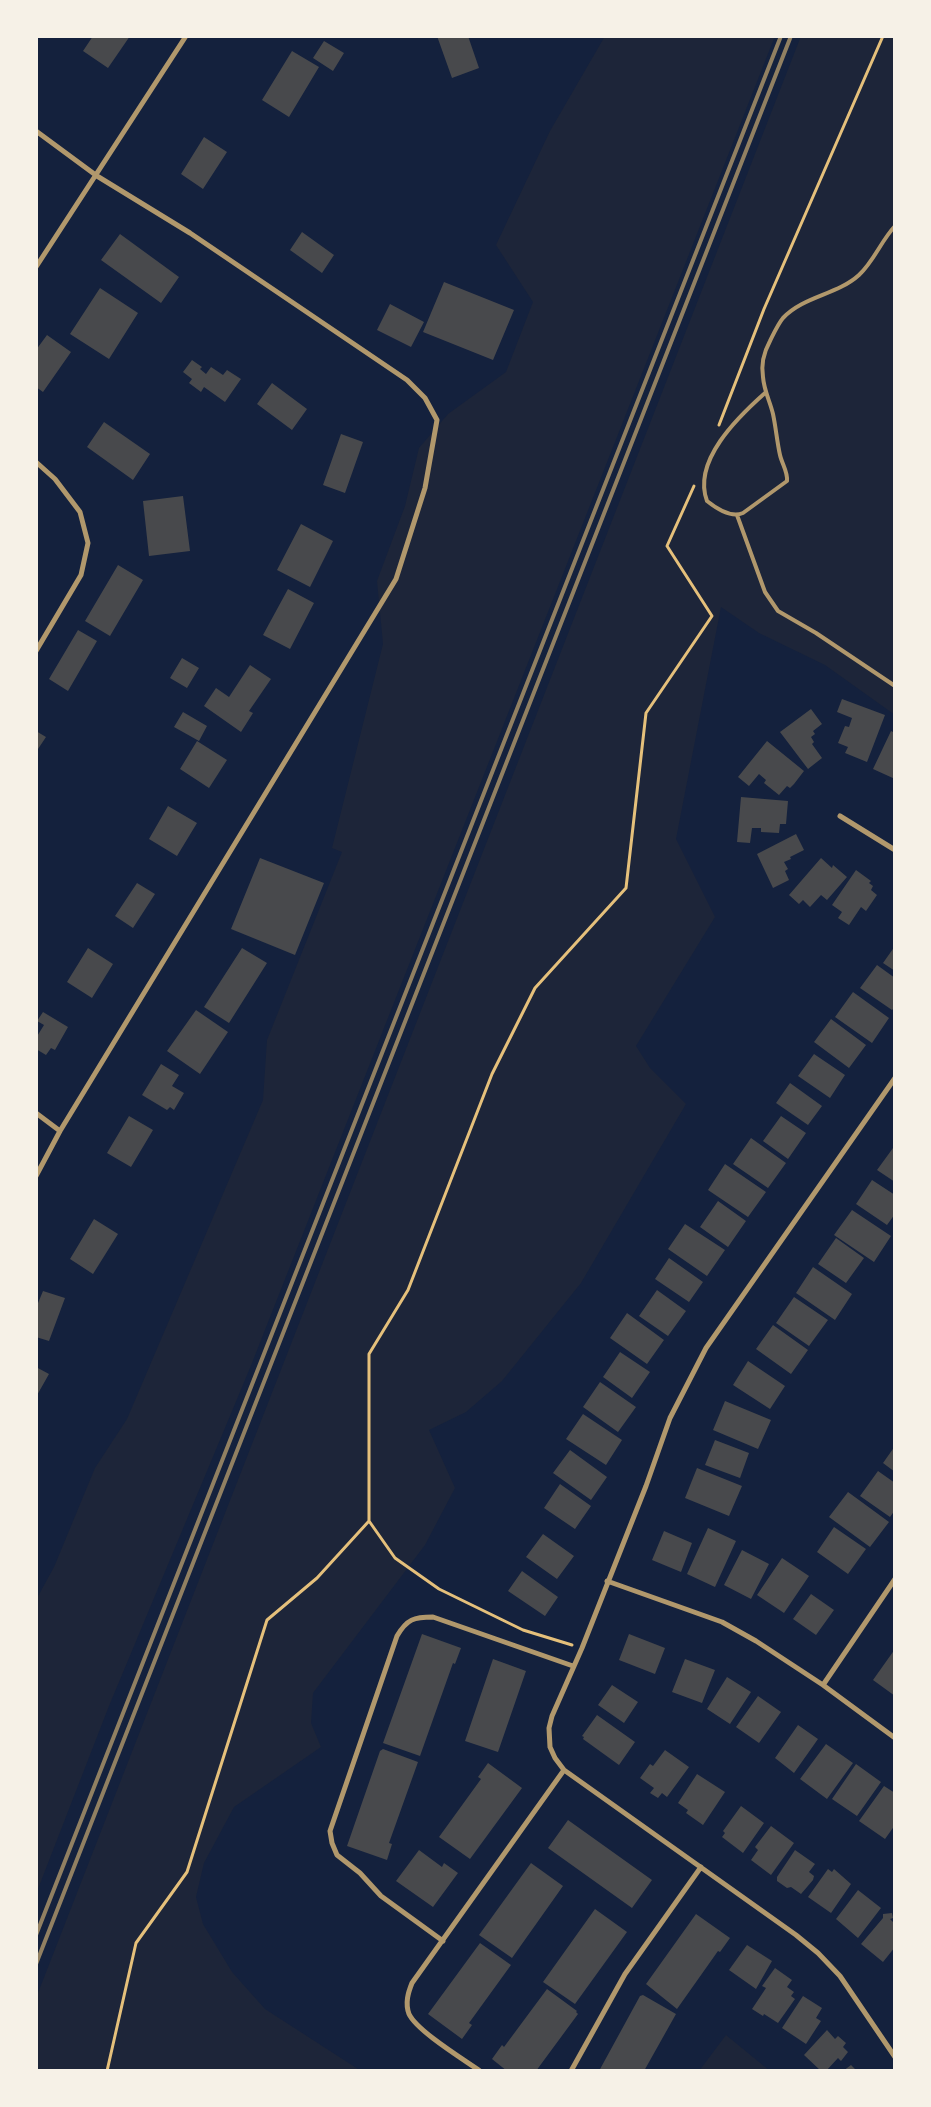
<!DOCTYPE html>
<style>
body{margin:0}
#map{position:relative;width:931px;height:2107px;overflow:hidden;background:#14213d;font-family:"Noto Sans",sans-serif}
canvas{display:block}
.frame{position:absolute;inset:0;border:38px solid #f6f1e7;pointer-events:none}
</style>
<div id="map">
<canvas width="931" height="2107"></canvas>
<div class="frame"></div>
</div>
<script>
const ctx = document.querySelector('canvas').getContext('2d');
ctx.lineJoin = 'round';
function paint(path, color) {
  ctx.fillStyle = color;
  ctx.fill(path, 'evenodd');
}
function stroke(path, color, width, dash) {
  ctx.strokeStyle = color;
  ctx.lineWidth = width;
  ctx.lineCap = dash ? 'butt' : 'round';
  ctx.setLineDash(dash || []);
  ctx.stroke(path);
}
paint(new Path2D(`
 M605,36H775L250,1368L109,1706L36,1894V1600L54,1567L95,1468L127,1419L263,1100L267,1040L342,852L332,848L383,644L377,581L405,506L419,448L448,414L506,372L533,302L496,245L550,131Z
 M801,36H895V715L825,665L759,633L721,607L676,839L715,917L636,1046L650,1068L686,1104L581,1283L502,1381L466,1412L429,1430L455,1488L425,1545L313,1693L311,1723L321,1747L234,1807L204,1863L196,1897L203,1924L232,1972L265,2009L361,2071H36V1998Z
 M726,2035L770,2071H699Z`), '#1d2539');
paint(new Path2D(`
 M93,36H130L108,68L83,51Z
 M437,36H468L479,68L452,78Z
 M324,41L344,53L333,71L313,58Z
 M292,51L319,67L289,117L262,100Z
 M204,137L227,152L203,189L181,174Z
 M302,232L334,255L322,273L290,250Z
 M120,234L179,277L161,303L101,260Z
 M444,282L514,310L493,360L423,332Z
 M100,288L138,313L109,359L70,334Z
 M390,304L424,322L411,347L377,330Z
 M47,335L71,352L43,392L36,387V350Z
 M192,360L202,367L200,369L206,374L211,367L223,375L227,370L241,379L225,402L204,387L201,392L189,383L192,379L183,372Z
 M272,383L307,409L292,430L257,404Z
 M104,422L150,454L133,480L87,447Z
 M341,434L363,442L345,493L323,485Z
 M183,496L190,551L149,556L143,501Z
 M301,524L333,541L310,587L277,570Z
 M118,565L143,580L110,636L85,621Z
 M288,589L314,603L290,649L263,635Z
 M78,630L97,641L68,691L49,679Z
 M182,658L199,668L187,688L170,678Z
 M250,665L271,679L249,711L253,713L241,732L204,706L216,688L229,697Z
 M842,699L885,715L867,762L845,753L848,747L838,743L845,726L849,727L852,718L837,712Z
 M811,709L822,724L813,731L815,734L811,737L814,742L812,744L822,758L808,769L780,732Z
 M183,712L207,726L199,741L174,727Z
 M36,731L46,737L36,752Z
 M891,731L895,733V779L873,769Z
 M197,741L227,760L209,788L180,769Z
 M767,741L804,771L794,784L790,788L787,786L779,795L764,783L766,780L759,774L749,786L738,777Z
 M741,797L788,801L786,824H780L779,833L761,832V828H752L750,843L737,842Z
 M168,806L197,823L177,856L149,839Z
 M796,834L804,850L790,857L791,859L784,862L788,869L785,871L789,880L773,888L757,854Z
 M260,858L324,883L295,955L231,929Z
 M821,858L832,868L833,865L847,877L827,900L821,895L810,907L803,900L799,904L789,895Z
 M856,870L871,881L869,883L873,886L871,890L877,895L866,911L861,907L849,925L838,918L842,912L832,905Z
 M137,883L155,894L133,928L115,916Z
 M895,946V971L883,963Z
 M88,948L113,964L92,998L67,982Z
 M242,948L267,963L229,1023L204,1007Z
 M877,965L895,978V1007L892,1010L860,988Z
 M853,992L889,1018L872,1043L835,1017Z
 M196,1010L228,1032L200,1074L167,1051Z
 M43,1012L68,1027L55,1050L51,1048L46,1055L36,1049V1038L44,1025L37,1021Z
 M831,1019L866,1045L849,1068L814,1042Z
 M814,1054L845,1075L830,1098L798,1076Z
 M161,1064L179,1075L172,1086L184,1093L174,1110L170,1107L167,1110L142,1095Z
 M790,1083L822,1106L808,1125L776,1103Z
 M129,1116L153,1130L131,1167L107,1153Z
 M781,1116L806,1133L788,1159L763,1141Z
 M751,1138L786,1163L768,1188L733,1164Z
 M893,1148L895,1149V1182L877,1170Z
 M725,1164L766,1192L748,1217L708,1190Z
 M872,1180L895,1195V1214L887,1225L856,1204Z
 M718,1201L746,1221L728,1247L700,1227Z
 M852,1210L891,1236L874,1262L834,1235Z
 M94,1219L118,1234L93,1274L70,1259Z
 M685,1224L725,1250L707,1276L668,1249Z
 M836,1238L864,1258L846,1283L818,1264Z
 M669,1258L703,1282L689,1302L655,1279Z
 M813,1267L852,1294L835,1320L796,1293Z
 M657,1290L686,1311L668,1336L639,1316Z
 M43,1291L65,1298L49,1341L36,1337V1308Z
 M794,1297L828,1320L809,1346L776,1323Z
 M627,1313L664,1340L647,1364L610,1338Z
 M773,1325L808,1350L791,1374L756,1349Z
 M620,1352L650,1372L632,1398L603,1377Z
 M748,1361L785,1386L770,1409L733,1385Z
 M36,1367L49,1374L36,1397Z
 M600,1382L636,1407L618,1432L583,1407Z
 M725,1401L771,1420L758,1449L713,1430Z
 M583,1414L622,1440L606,1465L566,1439Z
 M715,1440L749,1453L740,1478L705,1465Z
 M895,1446V1472L883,1463Z
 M570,1450L607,1477L591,1500L553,1473Z
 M697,1468L742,1486L729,1516L685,1498Z
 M878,1471L895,1483V1510L890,1517L860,1496Z
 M560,1484L591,1506L575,1529L544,1508Z
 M848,1492L889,1522L870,1547L829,1517Z
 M834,1527L866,1549L848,1574L817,1552Z
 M708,1528L736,1541L715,1587L687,1574Z
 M664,1531L692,1543L681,1572L652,1560Z
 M543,1534L574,1556L557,1579L526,1557Z
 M742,1550L769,1564L751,1599L724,1585Z
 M782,1558L809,1576L784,1613L757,1595Z
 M522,1571L558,1597L545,1616L508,1591Z
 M811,1594L834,1610L816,1635L793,1619Z
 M422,1634L461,1648L455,1664L453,1663L420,1756L383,1743Z
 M629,1634L665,1648L655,1674L619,1660Z
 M895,1649V1696L873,1680Z
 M493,1659L526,1671L498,1752L465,1741Z
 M685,1659L715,1670L702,1703L672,1692Z
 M727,1677L751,1692L730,1724L707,1709Z
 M612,1685L638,1702L624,1723L598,1705Z
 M758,1696L781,1712L759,1743L736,1727Z
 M597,1715L635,1742L619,1765L583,1739L584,1737L582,1736Z
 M798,1725L818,1739L794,1773L775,1758Z
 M826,1744L853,1763L827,1799L800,1779Z
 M383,1749L418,1762L389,1843L392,1844L387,1860L347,1846L380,1751Z
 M665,1750L689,1767L667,1797L662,1793L658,1798L650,1793L654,1788L640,1778L650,1764L653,1766Z
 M488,1763L522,1788L470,1859L439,1837L481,1779L478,1777Z
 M856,1764L881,1782L857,1816L832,1799Z
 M697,1774L725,1792L703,1825L686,1813L688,1810L678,1803Z
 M884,1786L895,1793V1825L885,1839L859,1821Z
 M741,1806L764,1823L743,1853L722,1837L725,1833L723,1831Z
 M568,1820L652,1880L632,1908L548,1848Z
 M771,1826L794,1843L771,1875L751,1860L758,1850L755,1847Z
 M419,1850L442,1867L444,1863L458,1873L433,1907L396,1881Z
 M795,1850L815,1864L809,1872L814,1876L813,1880L801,1894L791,1887L787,1888L777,1881V1877Z
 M531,1863L563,1886L512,1958L479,1935Z
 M828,1869L832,1872L834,1869L851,1884L831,1913L808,1897Z
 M858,1890L881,1908L858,1938L836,1919Z
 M595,1909L627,1932L575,2004L543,1982Z
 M892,1913L893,1918L890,1919L894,1923L895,1947L883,1962L861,1944L883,1918V1914Z
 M696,1914L730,1938L720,1952L718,1951L677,2009L646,1984Z
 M480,1943L511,1965L469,2023L472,2025L462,2039L428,2014Z
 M747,1945L772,1961L756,1989L729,1970Z
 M775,1968L792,1980L787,1987L794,1992L791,1996L795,1999L778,2023L764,2014L763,2016L752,2009L766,1988L762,1986Z
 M547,1989L577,2011L576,2012L578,2014L536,2071H507L492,2059L502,2045L504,2047Z
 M643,1995L676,2014L644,2071H599L640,1996Z
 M803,1996L822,2008L816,2018L821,2021L806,2044L782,2028Z
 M827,2030L835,2039L838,2036L846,2043L843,2047L848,2052L841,2061L838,2058L826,2071H821L804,2055Z
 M851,2065L857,2071H843Z`), '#48494c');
stroke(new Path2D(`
 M719,425L764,309L883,36
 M369,1521L395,1558L439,1589L523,1630L572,1645
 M107,2071L136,1943L187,1872L267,1620L317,1578L369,1521V1354L408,1290L492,1074L535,988L626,888L646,713L712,616L667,546L694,486`), '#e5c07b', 3);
stroke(new Path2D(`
 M765,393C738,417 692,461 707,501C717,509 731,518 743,513L787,481C788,472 782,464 780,455C777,442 776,428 773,414C770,401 764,391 763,377C761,365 764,352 770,341C774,333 778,324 783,318C804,296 837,295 859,275C874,261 881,241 895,226
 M737,515L765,592L778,611L816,633L895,686`), '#b1986c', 4);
stroke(new Path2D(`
 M36,131L97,176L190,233L407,380L425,398L437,420L425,488L396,579L60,1131L36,1176
 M36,267L186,36
 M36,462L55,479L80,512L88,543L81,575L36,651
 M840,816L895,850
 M895,1078L706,1348L670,1418L646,1486L582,1648L552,1716L549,1728L550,1747L555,1758L564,1770L796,1935L818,1953L840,1976L895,2057
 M36,1113L60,1131
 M607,1581L722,1622L756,1641L823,1685L895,1738
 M823,1685L895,1579
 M443,1941L381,1896L360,1873L337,1855L332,1843L330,1831L397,1636C407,1619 414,1617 433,1617L573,1666
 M480,2071C463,2059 417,2031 409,2014C405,2003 408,1993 412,1983L564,1770
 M571,2071L625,1974L701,1867`), '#b1986c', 5);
stroke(new Path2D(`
 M36,1935L781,36
 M36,1964L791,36`), '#918062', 4);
</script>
